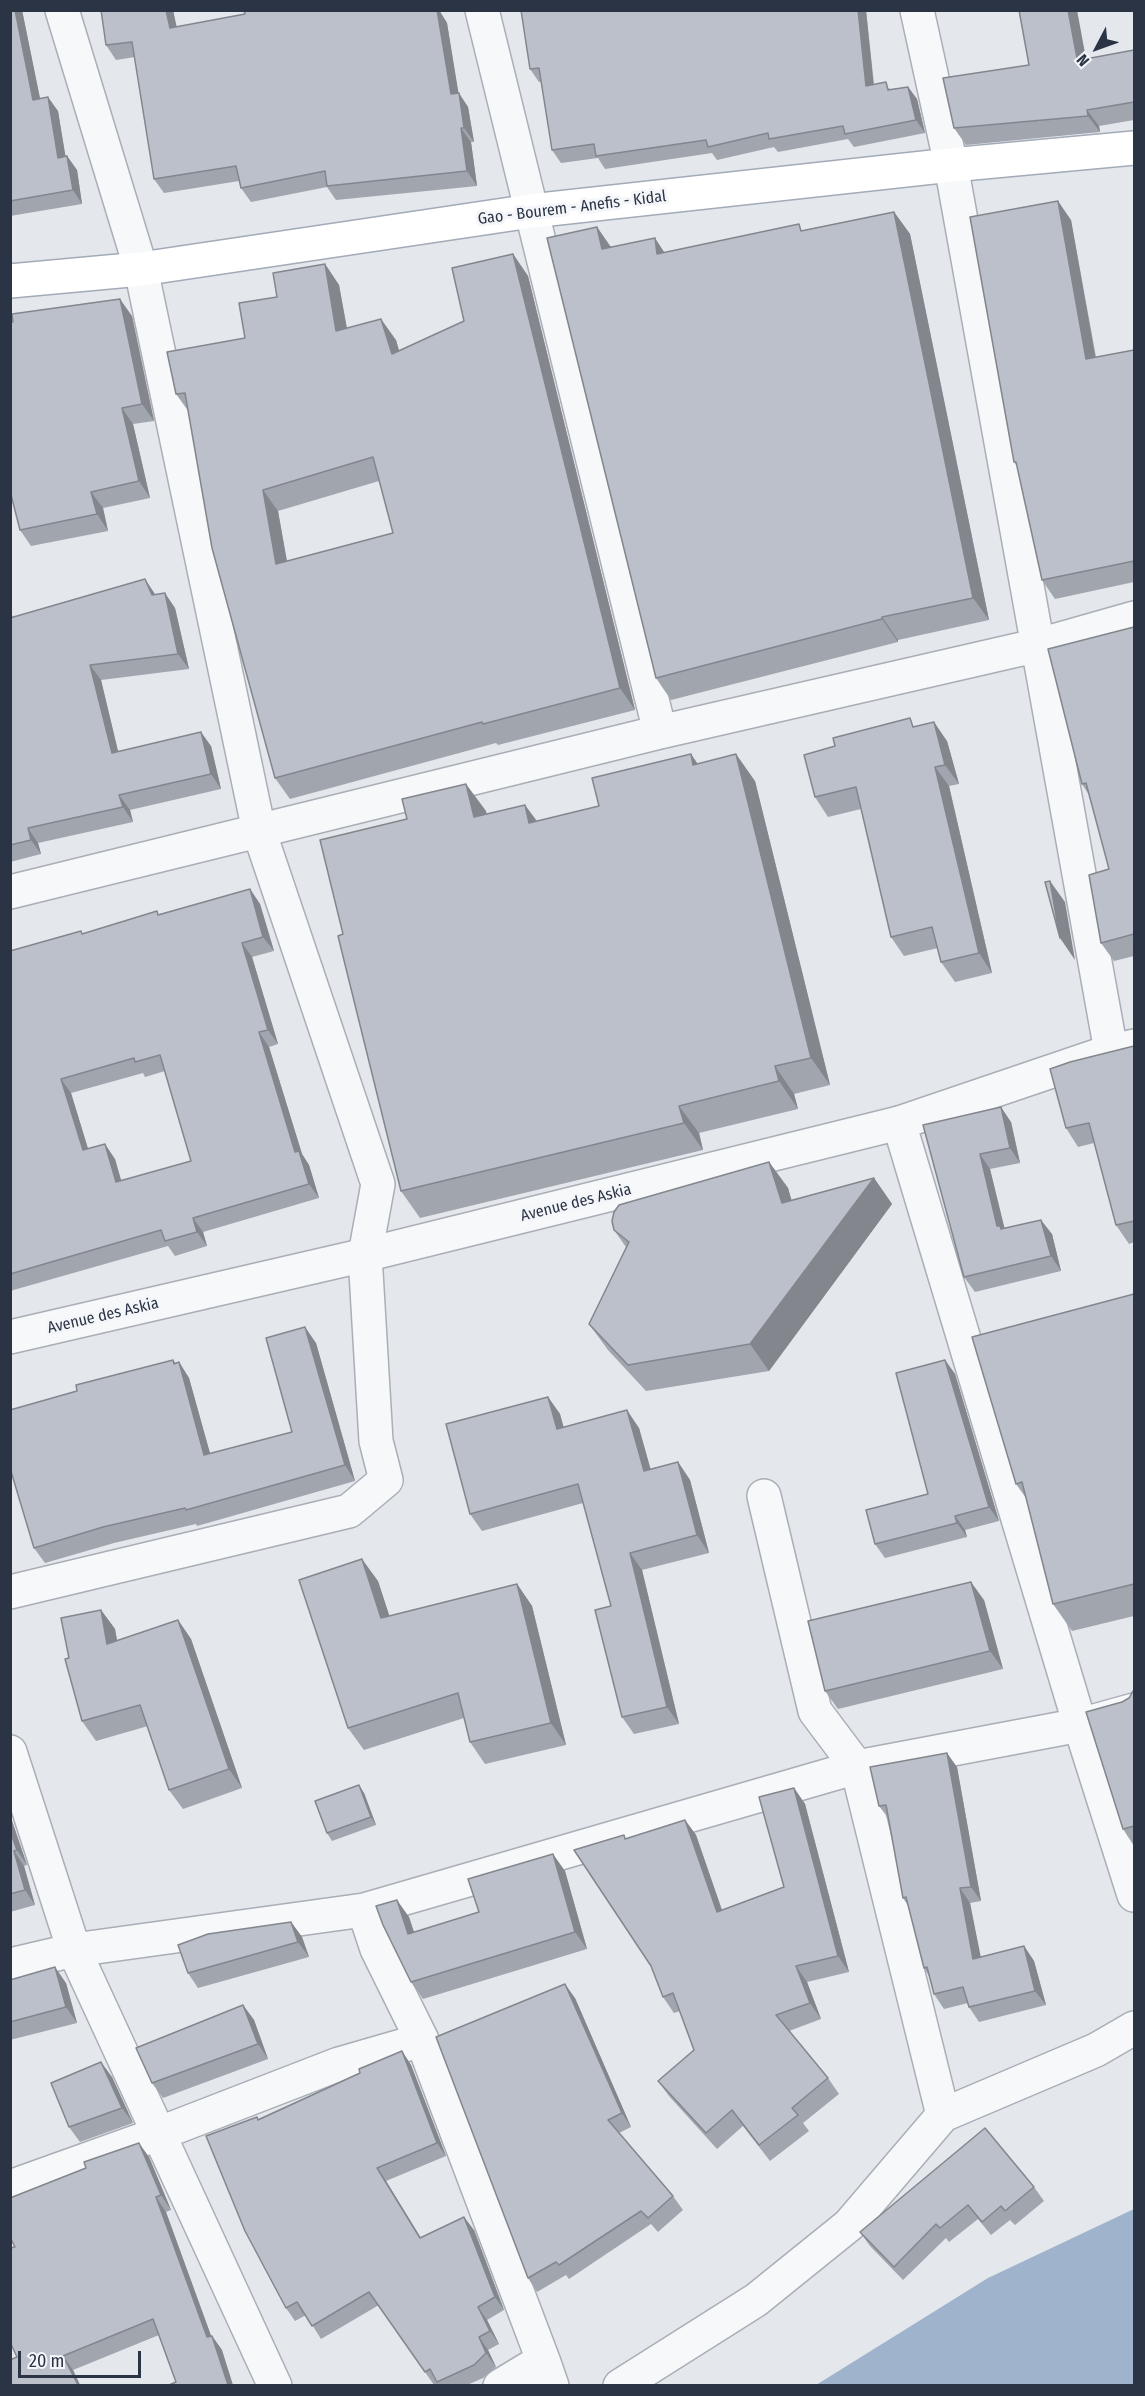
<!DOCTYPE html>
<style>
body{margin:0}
#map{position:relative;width:1145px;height:2396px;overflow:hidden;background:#e4e7ec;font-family:"Fira Sans Condensed",sans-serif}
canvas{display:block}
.frame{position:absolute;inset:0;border:12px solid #2b3445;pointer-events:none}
.north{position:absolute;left:1067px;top:18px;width:60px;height:60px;-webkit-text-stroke:4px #f4f6f9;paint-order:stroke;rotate:229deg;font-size:16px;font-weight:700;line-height:24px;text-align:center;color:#2b3445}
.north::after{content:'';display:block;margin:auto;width:21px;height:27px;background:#2b3445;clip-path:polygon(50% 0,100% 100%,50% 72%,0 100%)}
.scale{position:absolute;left:18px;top:2351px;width:123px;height:27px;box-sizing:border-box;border:3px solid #2b3445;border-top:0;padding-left:8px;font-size:18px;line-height:21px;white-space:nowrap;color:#2b3445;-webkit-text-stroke:4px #f4f6f9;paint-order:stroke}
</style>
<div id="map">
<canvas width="1145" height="2396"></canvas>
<div class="frame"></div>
<div class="north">N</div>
<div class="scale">20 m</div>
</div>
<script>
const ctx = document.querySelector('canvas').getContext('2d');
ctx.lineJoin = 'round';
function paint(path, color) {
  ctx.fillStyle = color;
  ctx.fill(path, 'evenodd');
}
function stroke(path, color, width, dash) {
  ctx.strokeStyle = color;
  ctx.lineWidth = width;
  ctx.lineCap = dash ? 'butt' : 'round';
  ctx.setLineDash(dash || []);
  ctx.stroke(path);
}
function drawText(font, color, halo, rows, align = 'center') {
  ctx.font = font + ' "Fira Sans Condensed",sans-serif';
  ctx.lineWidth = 6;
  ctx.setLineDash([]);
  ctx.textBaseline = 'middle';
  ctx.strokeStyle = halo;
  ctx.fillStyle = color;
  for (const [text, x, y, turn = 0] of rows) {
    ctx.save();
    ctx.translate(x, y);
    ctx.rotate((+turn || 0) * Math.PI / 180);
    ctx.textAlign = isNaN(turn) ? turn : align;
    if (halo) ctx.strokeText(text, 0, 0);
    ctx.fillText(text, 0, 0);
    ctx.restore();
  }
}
paint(new Path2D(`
 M1134,2209V2385H816L988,2278Z`), '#9fb4cc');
const minor = new Path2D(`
 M482,10L660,732
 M917,10L951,165L1111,1051
 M10,892L660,732L1039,645L1134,618
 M899,1123L1080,1725L1134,1895
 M764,1496L815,1711L857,1767L943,2115
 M10,1592L349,1511L386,1480L376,1441L365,1255L378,1184L259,831L141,269L62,10
 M10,1752L74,1950L275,2386
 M364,1910L377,1949L422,2040L543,2360
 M10,1965L74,1950L364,1910L857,1767L1080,1725L1134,1710
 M10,2187L158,2134L339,2064L422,2040
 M500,2386L543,2360L552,2386
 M620,2386L756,2300L849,2225L943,2115L1096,2050L1134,2028`);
const tertiary = new Path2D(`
 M10,1337L365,1255L899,1123L1111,1051L1134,1046`);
const primary = new Path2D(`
 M10,281L141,269L531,211L951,165L1134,148`);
stroke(minor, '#a9aeb7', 36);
stroke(tertiary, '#a9aeb7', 36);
stroke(primary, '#a3abb8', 36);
stroke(minor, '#f7f8fa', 33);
stroke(tertiary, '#f7f8fa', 33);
stroke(primary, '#fff', 33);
paint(new Path2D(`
 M10,10H22L40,99L58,111L65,156H67L77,170L82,204L10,216Z
 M173,10L176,27L245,14L244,10H439L447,23L458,93L468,107L474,142H471L477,186L336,200L327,187L251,202L241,188L239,181L164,193L154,179L135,57L116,60L106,45Z
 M521,10H866L874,84L891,89L908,87L917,99L925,133L854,147L848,139L778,152L774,147L717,160L712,153L605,169L598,158L561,163L552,150L541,82H539L530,69Z
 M1134,50V120L1099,126L1100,132L966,145L954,128L1029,65L1086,59Z
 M894,212L910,234L989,620L898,640V642L671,700L656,678L597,227L610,247L665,252L804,230Z
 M1071,220L1096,357L1134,350V582L1055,599L1042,580L1017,466L1014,462Z
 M513,254L528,276L635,710L498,745L496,743L290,799L275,778L189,412L176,394L245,338L277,297L325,264L339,285L347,328L396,340L399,351L464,321ZM379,481L393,533L287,561L278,511Z
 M132,316L154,421L133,424L150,498L103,508L108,531L31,546L20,530Z
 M155,595L175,608L189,669L101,680L118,751L211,746L221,789L130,810L133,822L38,843L41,854L10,862V608L13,618Z
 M1134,627V956L1114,961L1101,943L1109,869L1089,795L1082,784Z
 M916,726L947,741L959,784L949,786L992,973L955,982L941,962L938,948L904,956L891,937L861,809L828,817L815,797Z
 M691,754L697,764L755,781L830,1085L794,1094L798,1109L699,1133L703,1150L420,1218L401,1191L486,811V814L537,821L599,806Z
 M250,889L260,904L274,951L252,957L278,1044L269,1047L302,1154L309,1165L319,1198L203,1232L207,1246L175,1256L168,1246L10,1291V949L12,951L81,931L83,934L160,914ZM165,1071L191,1161L121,1181L115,1159L88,1149L71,1093L143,1073L145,1077Z
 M1134,1046V1242L1129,1244L1116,1225L1094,1143L1078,1147L1066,1128Z
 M1011,1122L1020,1163L990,1169L1004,1228L1052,1234L1061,1271L975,1292L964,1277L923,1125Z
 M769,1162L788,1188L791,1200L874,1178L892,1204L769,1371L646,1391L608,1350L589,1324L626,1247L614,1230Z
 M1134,1294V1616L1072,1631L1053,1604L1026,1498L1016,1484Z
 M316,1343L355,1481L197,1526L196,1524L114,1543L45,1563L34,1548L77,1391L173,1360L175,1363L179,1362L189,1378L210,1454L292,1432Z
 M945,1360L955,1374L999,1521L965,1530L967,1537L885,1558L875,1544L928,1494Z
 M548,1397L560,1414L563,1427L639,1428L650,1469L678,1462L690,1480L709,1553L642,1570L679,1724L634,1734L622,1717L611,1606L583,1503L482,1531L470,1514Z
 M378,1581L389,1616L517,1584L532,1606L566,1745L485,1764L470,1742L464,1718L364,1750L348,1728Z
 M984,1600L1003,1669L838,1709L825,1691Z
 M101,1610L115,1629L117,1641L178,1620L191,1639L242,1788L183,1809L169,1790L148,1726L96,1741L82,1721L69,1658Z
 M1134,1690V1846L1123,1829L1122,1702L1129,1698Z
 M957,1767L981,1901L970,1903L980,1957L1024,1946L1034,1961L1046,2005L979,2022L969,2007L968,2003L944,2009L934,1994L929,1976L924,1968L909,1907L903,1898L889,1819L879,1806Z
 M794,1788L805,1804L849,1972L807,1982L821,2019L789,2031L828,2078L839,2094L803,2123L809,2131L770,2161L743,2126L717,2149L669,2096L658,2081L694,2050L680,2011L674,2013L663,1997L627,1839L685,1820L696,1835L722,1910L784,1887Z
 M364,1793L376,1825L332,1841L327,1833Z
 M10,1815L27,1865L24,1866L35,1905L10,1912Z
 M565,1871L587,1949L423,1999L411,1982L409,1917L414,1932L479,1912Z
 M291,1922L302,1937L309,1957L198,1988L188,1973Z
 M10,1980L66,1983L77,2023L10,2040Z
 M575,1998L631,2127L619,2133L673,2196L683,2210L658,2232L651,2224L569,2279L566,2275L537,2292L528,2278Z
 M243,2005L254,2020L268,2059L163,2098L152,2083Z
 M402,2051L411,2065L446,2156L386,2181L421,2238L474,2230L504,2310L487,2320L499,2344L488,2350L496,2367L483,2378L467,2385H439L438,2384L434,2385L379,2305L321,2339L306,2315L295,2321L286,2308L257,2117L258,2119L360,2073Z
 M112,2077L133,2123L80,2142L69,2127Z
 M149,2157L171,2210L166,2212L211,2336H212L222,2350L176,2382L159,2335L73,2370L80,2385H10L17,2357L15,2247Z
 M1034,2187L1044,2201L1015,2225L1010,2220L991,2235L978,2219L949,2242L946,2238L903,2280L870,2246L860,2232Z`), '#a1a5ae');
paint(new Path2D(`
 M15,10H22L43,113L33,100Z
 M166,10H173L180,42L170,28Z
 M432,10H439L447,23L461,108L451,94Z
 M858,10H866L875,99L866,86Z
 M1068,10H1077L1089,75L1077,58Z
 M908,87L917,99L925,133L916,120Z
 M459,93L468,107L474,142L464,128Z
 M48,97L58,111L68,171L58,158Z
 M1087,110L1099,126L1100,132L1088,116Z
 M461,128L471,142L477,186L467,171Z
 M67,156L77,170L82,204L73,190Z
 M1058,201L1071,220L1099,378L1086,359Z
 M894,212L910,234L989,620L973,598Z
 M597,227L613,250L602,249Z
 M655,238L670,261L657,254Z
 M513,254L528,276L635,710L620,688Z
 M325,264L339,285L351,352L336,331Z
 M120,299L132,316L154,421L142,404Z
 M381,319L396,340L406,375L392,354Z
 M122,408L133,424L150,498L139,481Z
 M263,490L278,511L291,585L276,564Z
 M91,492L103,508L108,531L97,514Z
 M145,579L155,594L162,610L152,595Z
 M165,593L175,608L189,669L178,654Z
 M882,617L898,640V642L882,619Z
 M90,665L101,680L122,768L112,753Z
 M934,722L947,741L959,784L945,765Z
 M201,732L211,746L221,789L211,774Z
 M691,754L710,782L693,765Z
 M736,754L755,781L830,1085L811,1058Z
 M935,767L949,786L992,973L979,953Z
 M466,784L486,811L494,845L474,817Z
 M119,795L130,810L133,822L123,807Z
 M525,805L545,832L529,823Z
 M28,828L38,843L41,854L31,840Z
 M1050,881L1065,902L1075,960L1060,938Z
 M250,889L260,904L274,951L263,937Z
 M242,943L252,957L278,1044L268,1030Z
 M259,1032L269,1047L302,1154L309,1165L319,1198L309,1184L295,1152Z
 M775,1066L794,1094L798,1109L779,1081Z
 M61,1079L71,1093L93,1165L83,1150Z
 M679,1106L699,1133L703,1150L684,1123Z
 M1001,1107L1011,1122L1020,1163L1010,1148Z
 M105,1144L115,1159L126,1197L116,1182Z
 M980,1154L990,1169L1006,1234L997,1226Z
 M769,1162L788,1188L800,1229L782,1203Z
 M874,1178L892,1204L769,1371L750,1344Z
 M193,1218L203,1232L207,1246L197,1232Z
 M1041,1220L1052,1234L1061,1271L1051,1256Z
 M305,1327L316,1343L355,1481L345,1465Z
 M173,1360L182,1373L179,1362L189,1378L215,1471L204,1455Z
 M945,1360L955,1374L999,1521L989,1507Z
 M548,1397L560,1414L569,1446L557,1429Z
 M627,1410L639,1428L656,1488L644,1471Z
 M678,1462L690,1480L709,1553L697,1535Z
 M955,1516L965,1530L967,1537L957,1523Z
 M630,1553L642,1570L679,1724L667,1707Z
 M362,1559L378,1581L397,1639L381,1618Z
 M971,1582L984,1600L1003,1669L990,1651Z
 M517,1584L532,1606L566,1745L551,1723Z
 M101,1610L115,1629L121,1663L107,1644Z
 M178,1620L191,1639L242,1788L229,1769Z
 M947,1753L957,1767L981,1901L971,1887Z
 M359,1785L364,1793L376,1825L371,1817Z
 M794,1788L805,1804L849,1972L838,1956Z
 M10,1815L27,1865L17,1850L10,1831Z
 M685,1820L696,1835L728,1928L717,1912Z
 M14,1851L24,1866L35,1905L25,1890Z
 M553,1854L565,1871L587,1949L575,1932Z
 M960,1888L970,1903L984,1973L973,1959Z
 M397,1900L409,1917L420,1951L408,1934Z
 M291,1922L302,1937L309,1957L298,1942Z
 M1024,1946L1034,1961L1046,2005L1035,1991Z
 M796,1966L807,1982L821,2019L810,2003Z
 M55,1967L66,1983L77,2023L66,2007Z
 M565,1984L575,1998L631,2127L622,2113Z
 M243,2005L254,2020L268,2059L258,2044Z
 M402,2051L411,2065L446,2156L437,2143Z
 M101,2062L112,2077L133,2123L122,2108Z
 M139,2143L149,2157L171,2210L161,2195Z
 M377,2168L386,2181L429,2252L420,2238Z
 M156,2197L166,2212L217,2352L207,2337Z
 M464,2217L474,2230L504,2310L495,2297Z
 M478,2307L487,2320L499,2344L490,2331Z
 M212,2336L222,2350L233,2385H228Z
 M479,2337L488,2350L496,2367L486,2353Z
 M63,2356L73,2370L80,2385H78Z`), '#83868d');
const building = new Path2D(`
 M10,10H15L33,100L48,97L58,158L67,156L73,190L10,201Z
 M101,10H166L170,28L245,14L244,10H437L451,94L459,93L464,128H461L467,171L327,186L325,171L241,188L236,166L154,179L132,42L106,45Z
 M521,10H858L866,86L886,82L888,90L908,87L916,120L845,134L843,126L769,139L768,133L708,147L706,140L596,156L594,144L552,150L539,68L530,69Z
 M1019,10H1068L1077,58L1080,60L1134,50V102L1087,110L1088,116L954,128L943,78L1029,65Z
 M1058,201L1086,359L1134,350V561L1042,580L1016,462H1014L970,217Z
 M894,212L973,598L882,617V619L656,678L547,238L597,227L602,249L655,238L657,254L799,224L801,231Z
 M513,254L620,688L483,724L482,722L275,778L212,548L185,393L176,394L167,352L245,338L239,303L277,297L273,273L325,264L336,331L381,319L392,354L464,321L452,268ZM373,457L393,533L276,564L263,490Z
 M120,299L142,404L122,408L139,481L91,492L97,514L20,530L10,491V322H13L12,314Z
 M145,579L152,595L165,593L178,654L90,665L112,753L201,732L211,774L119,795L123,807L28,828L31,840L10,845V618Z
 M1134,627V934L1101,943L1089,875L1109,869L1086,783L1082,784L1048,649Z
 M910,718L913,727L934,722L945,765L935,767L979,953L941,962L932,927L891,937L856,787L815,797L804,755L835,746L833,738Z
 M691,754L693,765L736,754L811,1058L775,1066L779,1081L679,1106L684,1123L401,1191L338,936L343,934L320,840L407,819L402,799L466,784L474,817L525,805L529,823L599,806L592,778Z
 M1050,881L1060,938L1045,882Z
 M250,889L263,937L242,943L268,1030L259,1032L295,1152L299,1151L309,1184L193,1218L197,1232L165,1241L161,1230L10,1274V951L81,931L82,934L157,911L158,915ZM160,1055L191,1161L116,1182L105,1144L83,1150L61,1079L134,1058L135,1062Z
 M1134,1046V1221L1116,1225L1089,1123L1066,1128L1050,1069L1070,1062Z
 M1001,1107L1010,1148L980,1154L997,1226H1000L1001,1229L1041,1220L1051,1256L964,1277L923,1125Z
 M769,1162L782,1203L874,1178L750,1344L628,1365L589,1324L629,1242L614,1230L612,1221L614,1212L619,1205Z
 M1134,1294V1584L1053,1604L1022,1482L1016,1484L972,1337Z
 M305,1327L345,1465L186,1510L185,1508L103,1527L34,1548L10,1468V1410L77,1391L76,1385L173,1360L174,1364L179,1362L204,1455L292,1432L266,1338Z
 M945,1360L989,1507L955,1516L957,1523L875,1544L866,1510L928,1494L896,1373Z
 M548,1397L557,1429L627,1410L644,1471L678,1462L697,1535L630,1553L667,1707L622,1717L595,1610L611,1606L578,1484L470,1514L446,1424Z
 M362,1559L381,1618L517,1584L551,1723L470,1742L458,1693L348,1728L299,1580Z
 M971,1582L990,1651L825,1691L808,1621Z
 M101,1610L107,1644L178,1620L229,1769L169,1790L140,1705L82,1721L65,1659L69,1658L61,1618Z
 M1134,1690V1826L1123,1829L1086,1712L1122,1702L1129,1698L1133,1691Z
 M947,1753L971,1887L960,1888L973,1959L1024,1946L1035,1991L969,2007L963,1987L934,1994L927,1967L924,1968L906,1897L903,1898L886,1805L879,1806L870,1767Z
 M359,1785L371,1817L327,1833L315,1801Z
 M794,1788L838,1956L796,1966L810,2003L776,2015L828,2078L792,2108L798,2115L759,2145L732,2110L706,2133L658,2081L694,2050L673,1993L663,1997L651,1966L574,1850L624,1835L625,1839L685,1820L717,1912L784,1887L759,1797Z
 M10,1831L17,1850L14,1851L25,1890L10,1894Z
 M553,1854L575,1932L411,1982L383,1925L376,1906L397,1900L408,1934L479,1912L468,1879Z
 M291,1922L298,1942L188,1973L178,1945L208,1934Z
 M55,1967L66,2007L10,2022V1980Z
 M565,1984L622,2113L608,2120L673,2196L648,2218L641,2211L559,2265L556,2262L528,2278L436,2037Z
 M243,2005L258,2044L152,2083L136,2048Z
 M402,2051L437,2143L377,2168L420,2238L464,2217L495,2297L478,2307L490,2331L479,2337L486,2353L474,2365L437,2382L430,2369L425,2372L369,2292L312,2326L297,2302L286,2308L245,2231L206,2136L257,2117L258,2120L360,2073L359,2069Z
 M101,2062L122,2108L69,2127L51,2083Z
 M985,2128L1034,2187L1005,2211L1001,2206L982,2222L968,2205L940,2228L936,2224L894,2267L860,2232Z
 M139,2143L161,2195L156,2197L207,2337L212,2336L228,2385H169L176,2382L153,2319L63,2356L78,2385H10V2360L17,2357L10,2342V2248L15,2247L10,2237V2198L86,2168L84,2162Z`);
paint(building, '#bbc0ca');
stroke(building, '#83868d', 1.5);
drawText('16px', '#2b3445', '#f4f6f9', [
 ["Gao - Bourem - Anefis - Kidal",572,208,-7],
 ["Avenue des Askia",576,1203,-14],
 ["Avenue des Askia",103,1316,-13]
]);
</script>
